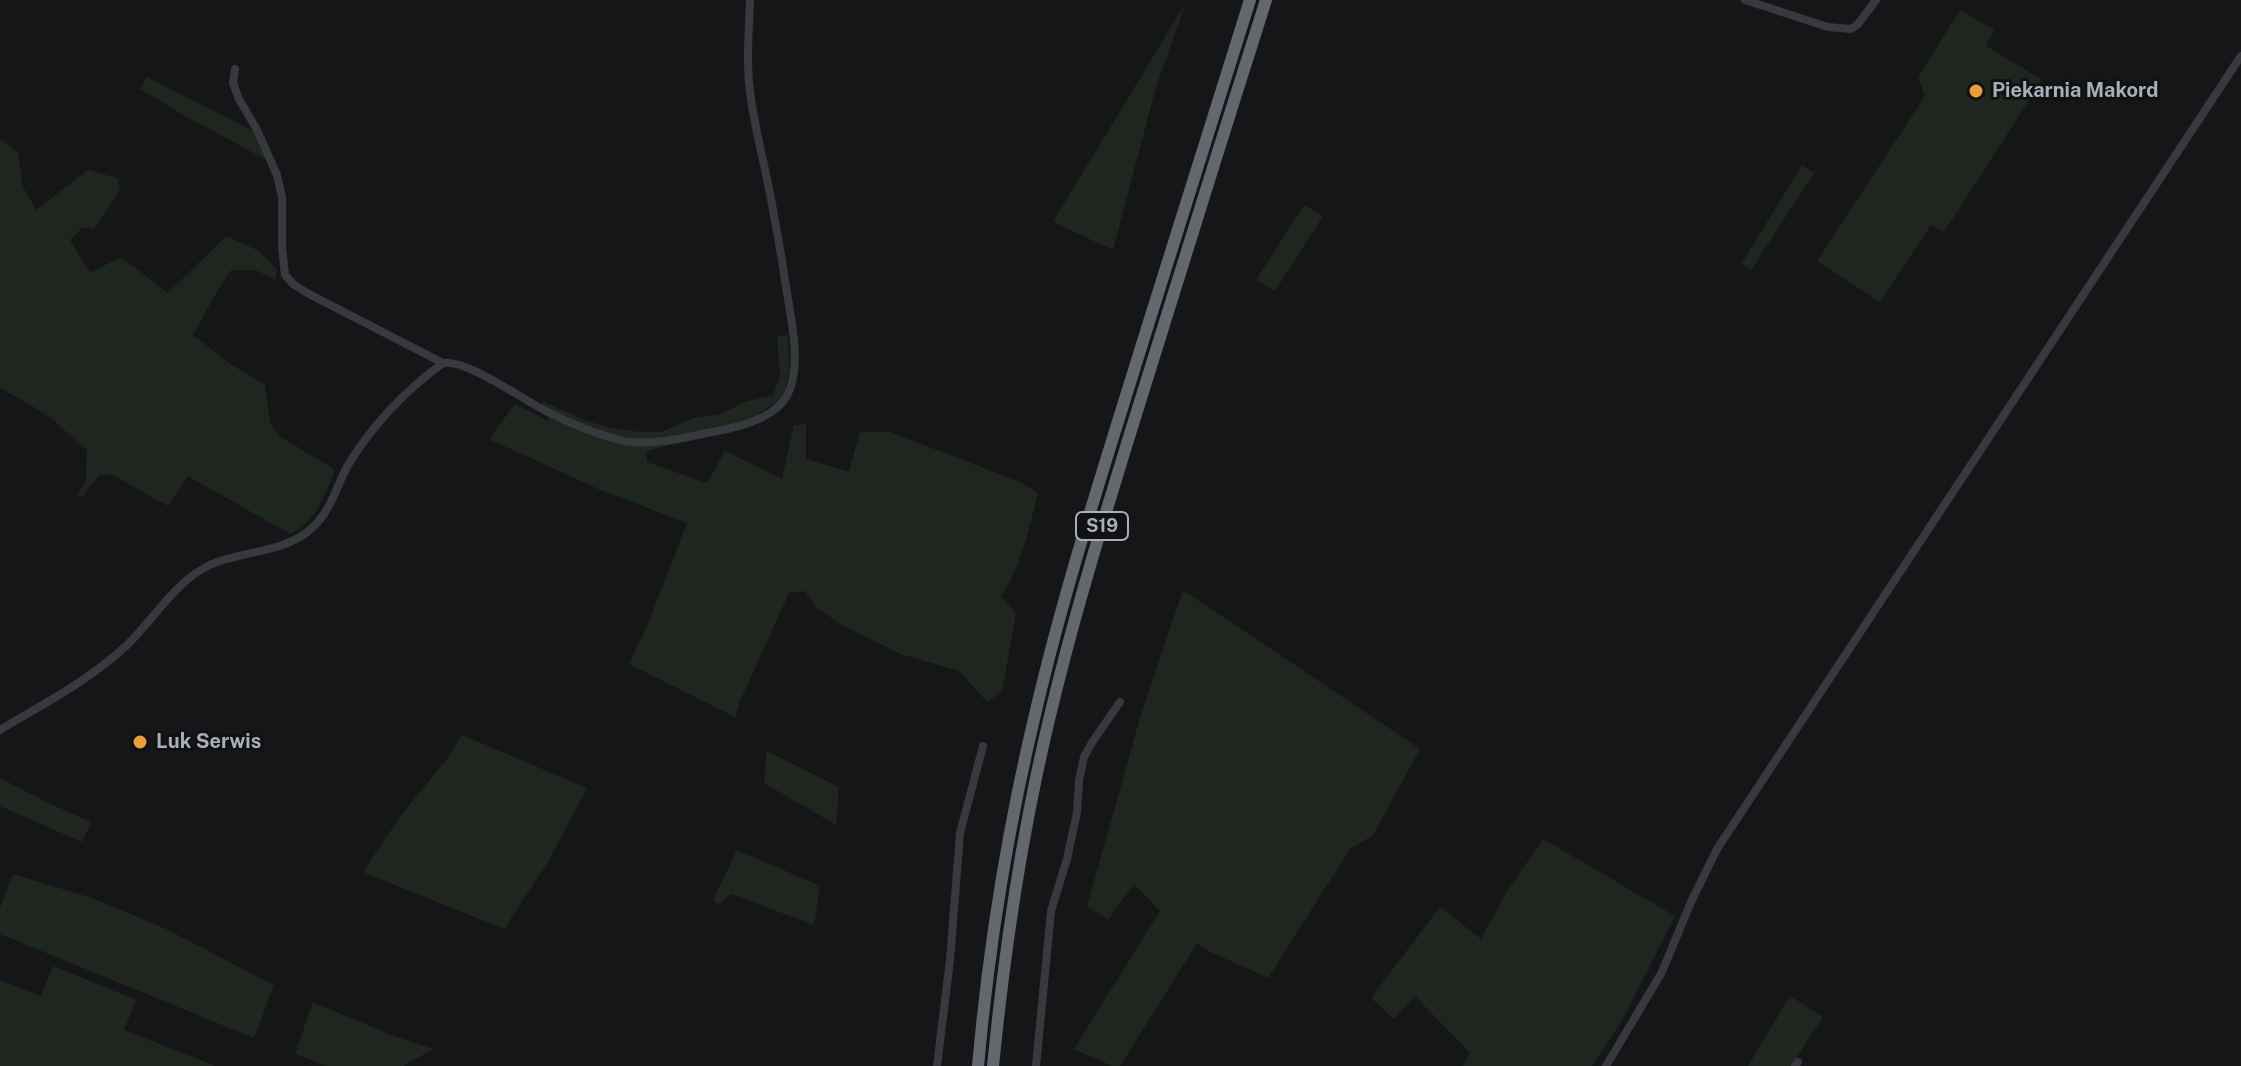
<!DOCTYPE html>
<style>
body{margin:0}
canvas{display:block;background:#161618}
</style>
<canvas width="2241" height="1066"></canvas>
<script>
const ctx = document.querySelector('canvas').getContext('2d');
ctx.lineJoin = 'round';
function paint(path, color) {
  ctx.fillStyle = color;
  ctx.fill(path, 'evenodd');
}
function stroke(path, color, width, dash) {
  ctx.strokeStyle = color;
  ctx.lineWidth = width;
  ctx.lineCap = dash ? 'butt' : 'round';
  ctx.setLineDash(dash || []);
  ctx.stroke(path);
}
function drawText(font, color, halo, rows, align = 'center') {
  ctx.font = font + ' "Public Sans",sans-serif';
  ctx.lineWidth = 6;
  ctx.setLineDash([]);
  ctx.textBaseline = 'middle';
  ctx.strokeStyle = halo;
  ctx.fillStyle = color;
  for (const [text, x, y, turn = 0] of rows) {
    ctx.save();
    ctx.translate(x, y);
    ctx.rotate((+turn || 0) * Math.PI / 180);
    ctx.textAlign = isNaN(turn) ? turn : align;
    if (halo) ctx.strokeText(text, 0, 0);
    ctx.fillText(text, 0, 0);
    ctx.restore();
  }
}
paint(new Path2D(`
 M1186,2L1156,87L1113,250L1053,222Z
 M1960,10L1994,30L1986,46L2042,80L1944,232L1931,225L1880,302L1817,261L1925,96L1918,77Z
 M147,77L255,132L265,159L187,117L140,89Z
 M0,139L18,153L23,187L36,210L88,170L117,178L120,190L94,229L82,228L70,240L90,273L121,257L168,293L226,236L259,251L277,270L275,280L256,270H231L216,293L193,335L232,365L265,385L270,423L278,435L335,470C324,496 317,521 290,534L188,476L168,506L111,474L99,476L82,497L77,494L86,480L87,450C73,441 65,428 52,419C36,407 17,398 0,388Z
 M1802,165L1814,173L1751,270L1742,263Z
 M1304,205L1323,216L1275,291L1256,280Z
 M788,335L789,372L783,398L733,430L646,451L647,462L707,483L725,451L782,479L794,425L806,424V459L849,472L860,432H890L1018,481L1038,493C1029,529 1021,566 1001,597L1016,613L1002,692L987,702L959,671L901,654L842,625L816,607L805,591L789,593L740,701L735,717L629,664L647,626L687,523L598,489L489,439L515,404L549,421L542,401L584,420L611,428L639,432H661L694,418L718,415L745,402L773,395L780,377L777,336Z
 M1183,590L1420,749L1373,835L1350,849L1268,978L1209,951L1197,943L1120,1066H1112L1074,1049L1160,911L1134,884L1108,920L1087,906L1142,711Z
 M462,735L587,788L548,862L504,929L363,872L402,814L447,759Z
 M767,751L839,787L836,825L764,783Z
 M0,778L48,803L91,822L82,842L0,806Z
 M1543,839L1675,916L1623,1019L1592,1066H1463L1470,1053L1415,996L1394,1019L1371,998L1440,907L1481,939L1508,890Z
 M737,850L820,886L814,925L732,894L718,905L713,900Z
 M13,874L95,899L166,929L274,985L254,1038L0,934V908Z
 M53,966L136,1000L124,1030L216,1066H0V980L41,996Z
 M1790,996L1823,1017L1791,1066H1748Z
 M313,1002L391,1035L433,1049L403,1066H327L295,1054Z`), '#1e261f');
stroke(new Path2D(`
 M1745,0L1828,27L1851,29L1858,24L1876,0
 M235,69L233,83L239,99L256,128L277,175L282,197V247L285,275L293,284L307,293L443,363
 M0,730C43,704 90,680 127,645C151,622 171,589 199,571C233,549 282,556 312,528C331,511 336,487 348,465C372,426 406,390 443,363C467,359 523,400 546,411C569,423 594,433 619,440C650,448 695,435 727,429C750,424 782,413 790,389C800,360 792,323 787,293C781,253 774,213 766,174C760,146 753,119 750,91C746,61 749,30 750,0
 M937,1066L950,960L960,833L983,746
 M1036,1066L1051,911L1067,859L1077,812L1079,780L1084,757L1093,741L1120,702
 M1606,1066L1662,972L1691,902L1717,849L2241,56
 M1795,1066L1798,1062`), '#37393d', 8);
stroke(new Path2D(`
 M978,1066C989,943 1009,821 1038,702C1067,580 1106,461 1143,341C1179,227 1214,114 1250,0
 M993,1066C1004,955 1020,845 1045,737C1073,615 1111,495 1148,376C1187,251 1226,125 1266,0`), '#63676e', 12);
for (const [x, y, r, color] of [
 [1976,91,8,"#ea9e3c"],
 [140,742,8,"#ea9e3c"]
]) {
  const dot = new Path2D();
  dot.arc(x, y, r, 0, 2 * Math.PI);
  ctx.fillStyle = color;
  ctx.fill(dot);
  stroke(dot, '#111113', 3);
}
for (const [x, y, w] of [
 [1102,526,52]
]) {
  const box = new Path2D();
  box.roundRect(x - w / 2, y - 14, w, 28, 6);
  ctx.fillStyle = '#111113';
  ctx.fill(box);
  stroke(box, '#a9afb7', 2);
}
drawText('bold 18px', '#a9afb7', null, [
 ["S19",1102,526]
]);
drawText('bold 20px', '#a9afb7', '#111113', [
 ["Piekarnia Makord",1992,91],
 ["Luk Serwis",156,742]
], 'left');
</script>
